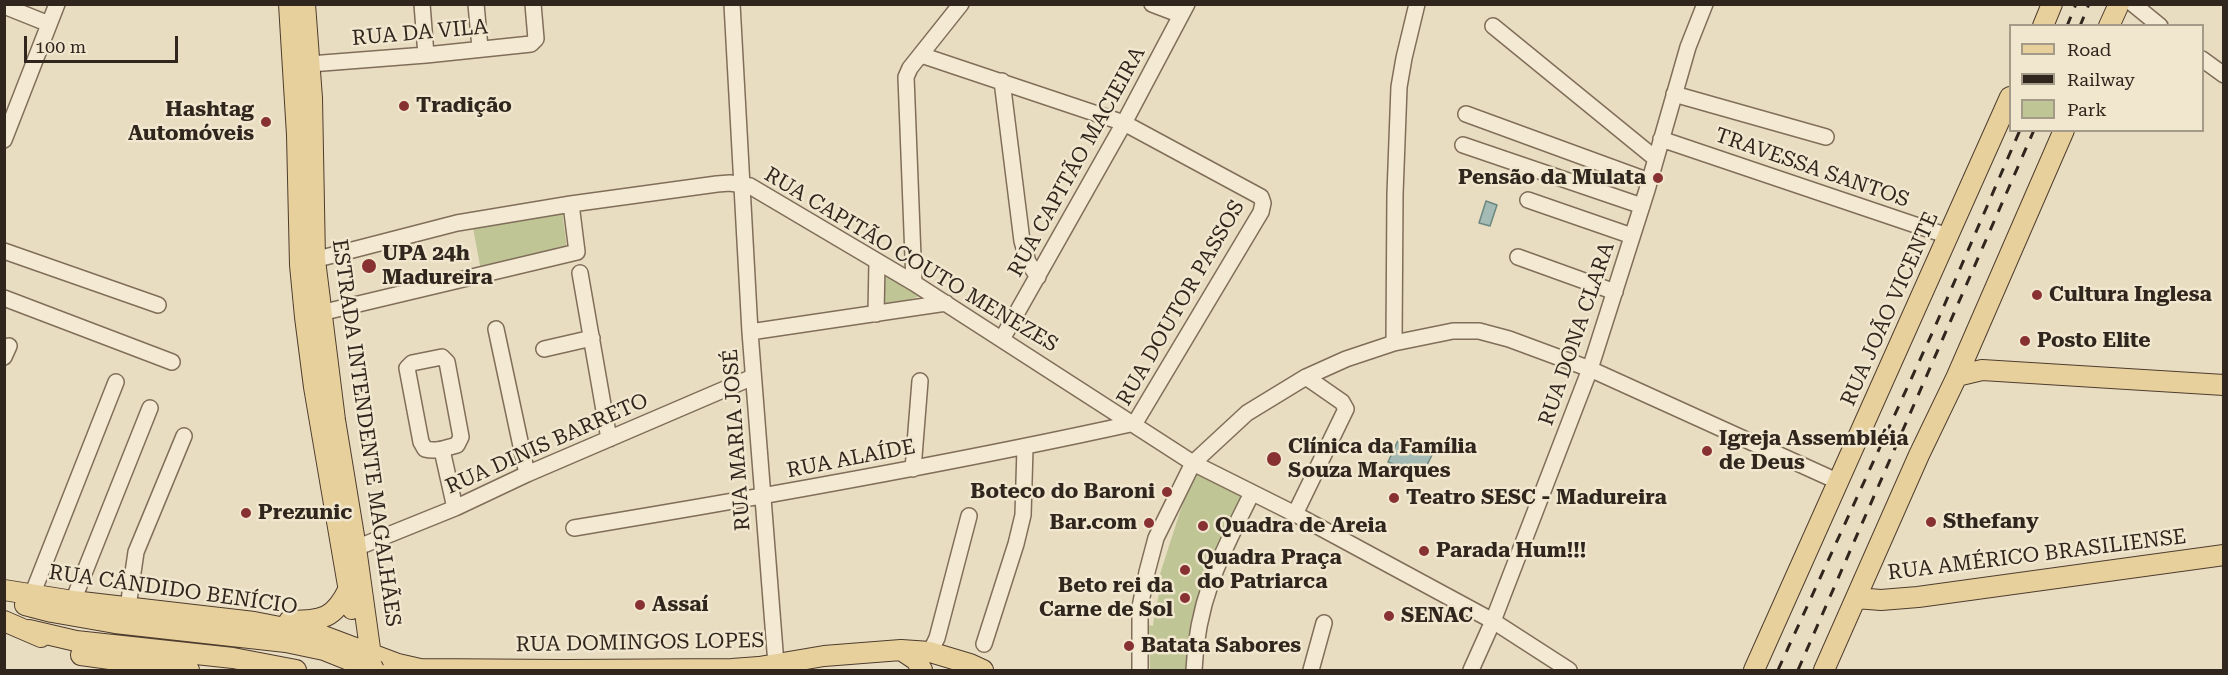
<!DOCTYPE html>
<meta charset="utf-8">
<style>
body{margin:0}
#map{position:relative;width:2228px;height:675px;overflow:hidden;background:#e8dcc1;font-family:"Roboto Serif",serif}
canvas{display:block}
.frame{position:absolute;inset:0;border:6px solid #31261d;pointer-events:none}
.legend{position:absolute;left:2009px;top:24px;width:195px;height:108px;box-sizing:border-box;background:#f1e7cf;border:2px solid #a49a88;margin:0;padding:8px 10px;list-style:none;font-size:18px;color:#31261d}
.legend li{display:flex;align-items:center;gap:12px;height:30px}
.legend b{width:30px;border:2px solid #a49a88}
.scale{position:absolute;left:24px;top:36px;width:154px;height:27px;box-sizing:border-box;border:3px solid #31261d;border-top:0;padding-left:8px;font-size:18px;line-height:21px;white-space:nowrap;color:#31261d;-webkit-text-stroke:4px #f1e7cf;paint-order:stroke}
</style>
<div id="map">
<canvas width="2228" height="675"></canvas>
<div class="frame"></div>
<ul class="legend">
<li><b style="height:8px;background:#e8d09c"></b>Road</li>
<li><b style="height:8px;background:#31261d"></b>Railway</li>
<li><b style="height:16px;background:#c0c596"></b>Park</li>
</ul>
<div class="scale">100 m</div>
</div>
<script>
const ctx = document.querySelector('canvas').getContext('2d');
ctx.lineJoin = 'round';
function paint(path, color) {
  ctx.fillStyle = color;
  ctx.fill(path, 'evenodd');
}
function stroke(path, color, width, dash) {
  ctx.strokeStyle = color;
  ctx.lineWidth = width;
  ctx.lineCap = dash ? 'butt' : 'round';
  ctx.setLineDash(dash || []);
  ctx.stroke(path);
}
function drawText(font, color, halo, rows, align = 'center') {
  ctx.font = font + ' "Roboto Serif",serif';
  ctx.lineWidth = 5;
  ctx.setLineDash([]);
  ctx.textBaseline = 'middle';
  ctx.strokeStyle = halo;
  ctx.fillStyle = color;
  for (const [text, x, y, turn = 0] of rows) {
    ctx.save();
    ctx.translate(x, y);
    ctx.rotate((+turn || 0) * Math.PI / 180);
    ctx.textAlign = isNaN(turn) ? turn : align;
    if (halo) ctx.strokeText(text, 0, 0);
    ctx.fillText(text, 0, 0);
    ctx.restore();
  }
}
paint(new Path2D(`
 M562,209L567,250L481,271L473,228Z
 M884,269L923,295L884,308Z
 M1196,471L1247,494L1221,545L1191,670H1150L1149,625L1153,626C1154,613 1163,584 1160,574L1186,493Z`), '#c0c596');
const water = new Path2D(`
 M1486,201L1497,205L1490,226L1479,223Z
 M1400,436L1433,453L1422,475L1388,462Z`);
paint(water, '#a3bbb4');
stroke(water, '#6b8880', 1.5);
const minor = new Path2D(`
 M422,4L426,55
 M476,4L480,48
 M732,4L750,332L776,664
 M1152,4L1181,15
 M2133,4L2160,26
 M4,6L49,24
 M1493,26L1656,159
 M2202,59L2224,75
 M310,64L426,55L531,44L536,39L533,4
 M1002,81L1022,241L1028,262L1038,277
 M1674,94L1826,137
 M1466,114L1649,181
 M1661,139L1948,236
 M4,140L57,4
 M1463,145L1642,206
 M1528,200L1632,236
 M4,251L158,305
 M1518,257L1615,292
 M306,262L457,223L571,204L717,184L730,183L750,186L914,283L1193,463L1295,514L1493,621L1569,670
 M580,273L609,439
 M914,283L906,77L910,68L961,4
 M4,298L172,362
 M876,314L877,261
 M312,315L577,252L571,204
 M496,329L527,474
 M750,332L946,303
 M1002,339L1124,123L1187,4
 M1394,343L1395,194L1399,87L1404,58L1417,4
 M544,349L592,338
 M4,357L9,346
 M442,357L447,362L461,437L457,445C446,448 436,452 425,449L421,442L407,368L412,363Z
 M442,450L455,508
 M913,469L920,381
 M1295,514L1346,409L1342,402L1306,377
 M574,528C762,497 949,464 1135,423L1261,212L1263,203L1261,197L1124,123L921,55
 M356,548L455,508L527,474L753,377
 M32,595L116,382
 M73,601L150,408
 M128,607L136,552L184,436
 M984,644L1016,544L1023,515L1025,448
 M930,652L937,638L969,516
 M1140,670V607L1147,572L1156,538L1193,463L1247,413L1306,377L1346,359L1394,343L1453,331H1479L1509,339L1590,369L1839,482
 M1194,670C1197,599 1221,555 1252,493
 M1311,670L1324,623
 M1471,670L1493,621L1590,369L1647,190L1688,47L1705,4`);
const major = new Path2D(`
 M289,4L297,135L300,265L305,317L314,387L352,609
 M305,4L312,98L315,260L335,420L356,548L372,663
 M2043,26L2052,4
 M2109,26L2119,4
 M1957,376L1982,370L2224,385
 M4,590L73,601L254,622L321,635L398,664L420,669L565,670L732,669L759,667L824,656L901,650L930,652L970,664L983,670
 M1856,598L1881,600L1918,597L2224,555
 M25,605L52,612L115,623L286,642L324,650L374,670
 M4,621L41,637
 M289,621C322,620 334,620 349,588
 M29,630L76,641L233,658L296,670
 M901,650L916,660L922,670
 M81,655L189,670
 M1754,670L2010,97
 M1824,670L1919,455L1957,376L2064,130`);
stroke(minor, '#806e5a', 18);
stroke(major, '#4e3d2e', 22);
stroke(minor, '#f4ead3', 15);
stroke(major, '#e8d09c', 20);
stroke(new Path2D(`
 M2067,26L2076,4
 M2080,26L2089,4
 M1778,670L1934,329L2020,130
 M1798,670L2034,130`), '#31261d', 3, [10, 10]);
const majorBridge = new Path2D(`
 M372,666L374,670`);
stroke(majorBridge, '#4e3d2e', 22, []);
stroke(majorBridge, '#e8d09c', 20);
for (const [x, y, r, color] of [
 [404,106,6,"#883133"],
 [266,122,6,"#883133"],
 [1658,178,6,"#883133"],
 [369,266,8,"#883133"],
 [2037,295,6,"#883133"],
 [2025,341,6,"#883133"],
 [1707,451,6,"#883133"],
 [1274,459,8,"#883133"],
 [1167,492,6,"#883133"],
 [1394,498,6,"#883133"],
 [246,513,6,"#883133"],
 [1931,522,6,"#883133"],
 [1149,523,6,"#883133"],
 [1203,526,6,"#883133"],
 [1424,551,6,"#883133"],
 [1185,570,6,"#883133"],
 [1185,598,6,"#883133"],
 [640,605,6,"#883133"],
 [1389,616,6,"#883133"],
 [1129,646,6,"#883133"]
]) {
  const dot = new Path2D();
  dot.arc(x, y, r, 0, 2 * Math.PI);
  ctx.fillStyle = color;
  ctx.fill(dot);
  stroke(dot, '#f1e7cf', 2);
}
drawText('21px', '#31261d', '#f1e7cf', [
 ["RUA DA VILA",420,33,-5],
 ["RUA CAPITÃO MACIEIRA",1077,162,-61],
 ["TRAVESSA SANTOS",1812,168,19],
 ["RUA CAPITÃO COUTO MENEZES",911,260,31],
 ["RUA DOUTOR PASSOS",1181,303,-60],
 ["RUA JOÃO VICENTE",1890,309,-66],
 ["RUA DONA CLARA",1577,334,-71],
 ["ESTRADA INTENDENTE MAGALHÃES",366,433,82],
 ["RUA MARIA JOSÉ",737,440,-94],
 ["RUA DINIS BARRETO",547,444,-24],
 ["RUA ALAÍDE",851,459,-11],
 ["RUA AMÉRICO BRASILIENSE",2037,555,-7],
 ["RUA CÂNDIDO BENÍCIO",173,590,8],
 ["RUA DOMINGOS LOPES",640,643,-1]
]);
drawText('bold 21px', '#31261d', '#f1e7cf', [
 ["Tradição",416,106],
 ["Hashtag",254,110,"right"],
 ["Automóveis",254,134,"right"],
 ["Pensão da Mulata",1646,178,"right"],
 ["UPA 24h",382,254],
 ["Madureira",382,278],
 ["Cultura Inglesa",2049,295],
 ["Posto Elite",2037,341],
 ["Igreja Assembléia",1719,439],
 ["de Deus",1719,463],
 ["Clínica da Família",1288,447],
 ["Souza Marques",1288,471],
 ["Boteco do Baroni",1155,492,"right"],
 ["Teatro SESC - Madureira",1406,498],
 ["Prezunic",258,513],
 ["Sthefany",1943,522],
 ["Bar.com",1137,523,"right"],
 ["Quadra de Areia",1215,526],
 ["Parada Hum!!!",1436,551],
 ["Quadra Praça",1197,558],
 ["do Patriarca",1197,582],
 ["Beto rei da",1173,586,"right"],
 ["Carne de Sol",1173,610,"right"],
 ["Assaí",652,605],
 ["SENAC",1401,616],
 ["Batata Sabores",1141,646]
], 'left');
</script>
